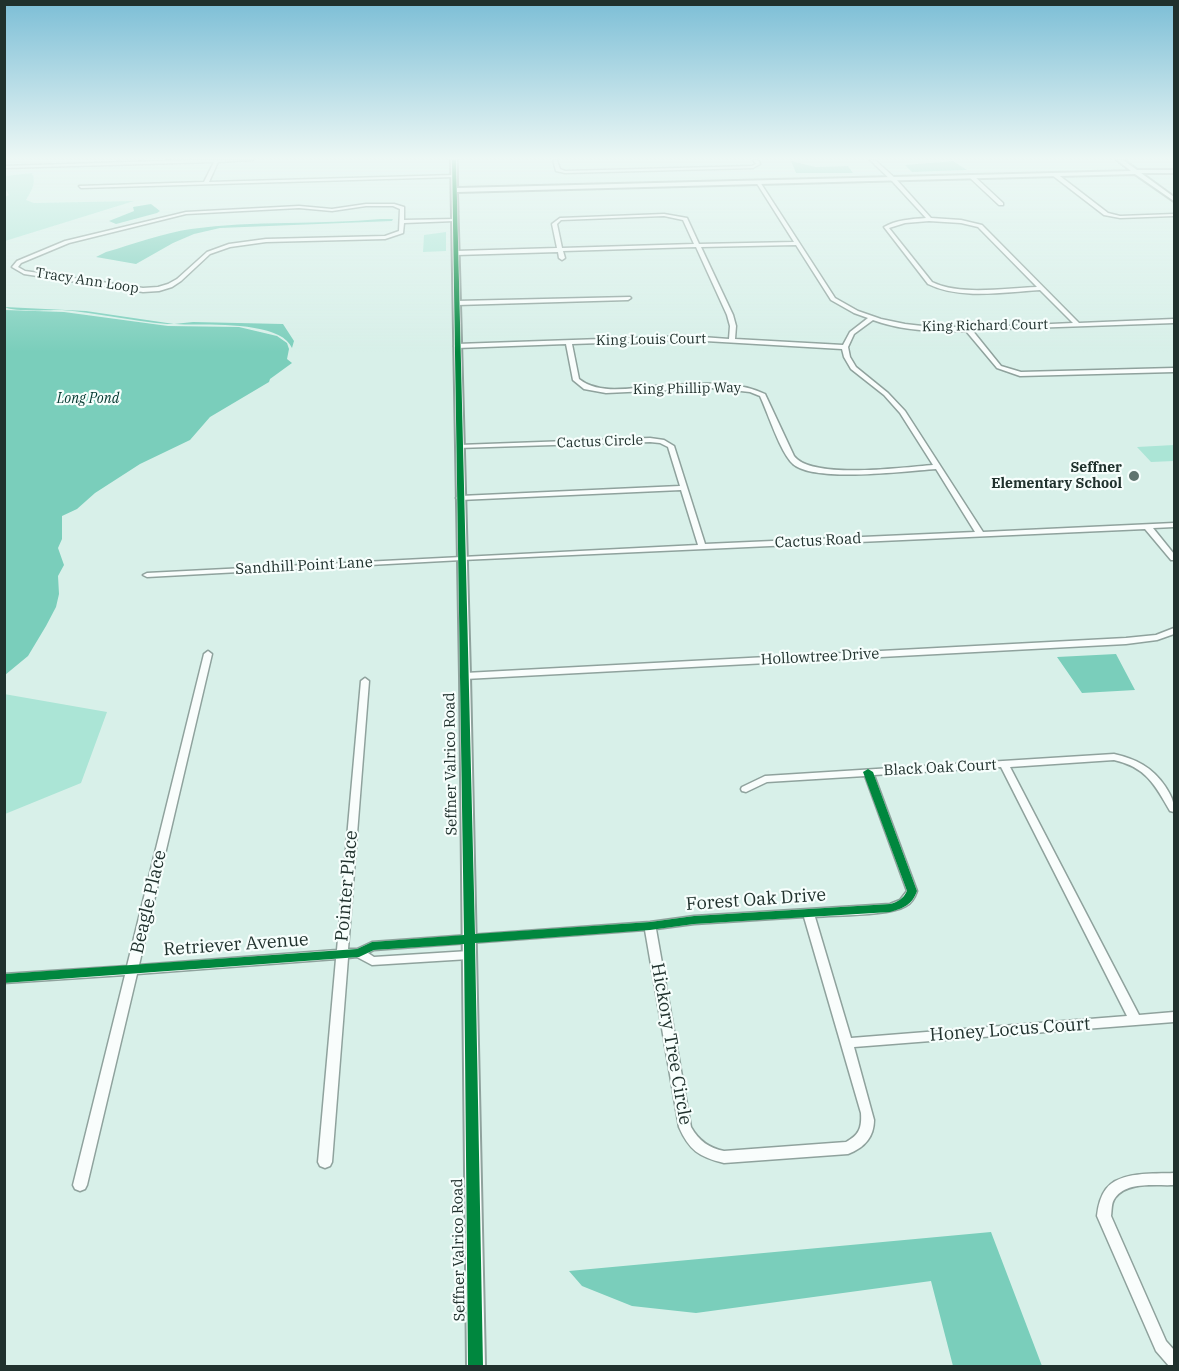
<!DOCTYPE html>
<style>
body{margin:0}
#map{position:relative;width:1179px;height:1371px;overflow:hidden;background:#d8f0e9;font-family:"IBM Plex Serif",serif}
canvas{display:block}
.frame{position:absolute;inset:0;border:6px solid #20312d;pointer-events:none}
</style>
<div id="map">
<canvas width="1179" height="1371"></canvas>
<div class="frame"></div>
</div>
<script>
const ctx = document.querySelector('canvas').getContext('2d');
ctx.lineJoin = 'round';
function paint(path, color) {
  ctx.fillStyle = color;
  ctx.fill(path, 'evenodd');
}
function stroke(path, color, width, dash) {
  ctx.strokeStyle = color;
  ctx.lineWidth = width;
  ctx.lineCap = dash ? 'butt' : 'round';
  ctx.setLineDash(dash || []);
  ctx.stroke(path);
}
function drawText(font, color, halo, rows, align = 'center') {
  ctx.font = font + ' "IBM Plex Serif",serif';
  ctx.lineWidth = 4.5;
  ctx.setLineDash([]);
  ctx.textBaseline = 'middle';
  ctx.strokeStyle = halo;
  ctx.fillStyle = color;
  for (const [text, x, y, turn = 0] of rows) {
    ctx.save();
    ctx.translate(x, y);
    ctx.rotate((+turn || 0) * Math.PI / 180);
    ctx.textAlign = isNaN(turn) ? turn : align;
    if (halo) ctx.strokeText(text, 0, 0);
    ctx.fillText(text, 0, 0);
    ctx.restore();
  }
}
paint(new Path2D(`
 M32,173C37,183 31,191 26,200L34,203L134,201L5,241V197L9,195L5,188V176Z
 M446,232V251L423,252L424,235Z
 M1174,445V461L1151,462L1137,447Z
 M4,694L107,712L81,783L5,814Z`), '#abe5d6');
paint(new Path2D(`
 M791,161L816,167L848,166L853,173H796Z
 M953,161L967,170L912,172L905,165Z
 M151,204L160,211L157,213L116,224L109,221L134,211L133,207Z
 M381,219H393L392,221L220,228L194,234L173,243L136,264L96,257L106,252C134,244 163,233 191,229C254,220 318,225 381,219Z
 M5,307L86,311L174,324L193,322L283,324L294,341L292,348C280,318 194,326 167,324C132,321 97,313 62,310C50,310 12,312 5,307Z
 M5,310L64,312L168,326L239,327L277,336L287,343L289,349L287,359L292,363L270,379L269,382L210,417L190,440L140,464L95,493L77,509L62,516V539L58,548L64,565L58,576L59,594L56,607L46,626L28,656L5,675Z
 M1116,654L1135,690L1082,693L1057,657Z
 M991,1232L1042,1366H953L931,1281L696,1313L632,1306L582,1286L569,1271Z`), '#7acebb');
const minor = new Path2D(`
 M191,160H253L218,162L209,182L454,175L456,176L454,177L81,188L79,186L204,182L214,162L4,168V166Z
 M553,160H557L560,169L565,171L752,166L756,164L753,160H758L760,164L753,168L565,173L556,171Z
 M870,160H875L896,179L931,218L961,220L982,225L1079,323L1174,319V323L972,330L1001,366L1021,372L1174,368V372L1020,376L997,368L966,331C936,332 902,331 873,320L854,334L848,347L850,357L856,367L888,393L905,411L983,532L1174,523V527L1153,528L1174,554V560H1171L1145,529L462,560L147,577L143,575L147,573L698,545L681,490L460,500L456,498L460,496L680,486L668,447L660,443L650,442L457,448L456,447L459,445L650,438L664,440L674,446L705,544L975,532L936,469C906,471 815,483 793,464C780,452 768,413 760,396L750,392L713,388L606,393L584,389L573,380L566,344L457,348L454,346L457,344L688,336L729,339L730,326L727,315L696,247L563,251L565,258L562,260L559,258L558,252L456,255L453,253L456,251L557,248L552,224L560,218L664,214L687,218L699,244L794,242L756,182L758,181L760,182L835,298L858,311L881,319L905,324L931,327H985L1073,323L1040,290C1006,292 960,300 928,284L884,227C896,220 912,219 926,218L892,181ZM664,216L683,220L694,244L562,248L557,224L561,220ZM929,221L961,223L978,227L1037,287C1005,288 961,296 932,282L889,228L905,223ZM796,245L831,300L854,313L868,318L850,332L843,345L735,339L736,326L733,315L701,247ZM688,340L842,349L844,357L851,369L884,395L900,413L933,465C904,467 812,480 794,456L765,394C732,379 691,384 655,386C631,388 599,395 579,379L572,344Z
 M1052,173H1056L1108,213L1120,216L1174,214V216L1120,218L1104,215L1052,175Z
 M969,175H973L1003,203V205H999L969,177Z
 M366,204H394L404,207V220L455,219L457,220L455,221L404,223L403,233L385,239L266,242L230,247L210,254L181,281L172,287L159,291L143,292L24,274L12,267L17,261L65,241L186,212L299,206L332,209ZM366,206H393L400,209L399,231L385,236L266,239L229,244L207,252L177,279L168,284L158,287L143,288L25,271L18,267L21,263L69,243L186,214L299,208L332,211Z
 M630,297L631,298L628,300L457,305L454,303L457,301Z
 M1174,628V634L1157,640L1126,644L465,679L461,676L465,673L1126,638L1156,635Z
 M208,651L212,654L139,965L337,950L361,681L365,678L369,681L348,949H357L372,942L650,922L694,916L890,904L900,900L907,891L865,776L767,782L746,792L742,791L741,789L742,787L765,776L1114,754C1136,759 1152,767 1165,786C1171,796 1174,800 1174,812L1170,811C1155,785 1146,767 1114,760L1010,767L1139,1015L1174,1012V1022L854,1047L874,1120C874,1137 864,1148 848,1154L724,1163C699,1157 689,1150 679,1127L645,930L374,950L368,953L374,957L469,951L473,952L475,955L473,958L469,959L372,965L357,957L348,958L332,1162L330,1166L325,1168L320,1166L318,1162L336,959L137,974L87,1185L85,1189L80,1191L75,1189L73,1185L125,975L4,983V974L127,966L204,654ZM1001,767L1127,1016L851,1038L815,917C836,915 890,916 906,906C912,903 915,897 917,891L874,775ZM804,917L861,1113C862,1128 859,1135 846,1142L724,1151C709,1148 699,1141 691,1127L656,929L694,924Z
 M1174,1173V1185C1156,1186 1127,1181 1115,1198C1111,1203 1112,1210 1111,1216L1166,1341L1174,1350V1366H1169L1156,1351L1097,1216C1098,1207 1100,1197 1106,1189C1119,1171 1154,1174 1174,1173Z`);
const tertiary = new Path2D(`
 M451,160H457V188L1131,171L1117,160H1123L1137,170H1174V173H1141L1174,197V201L1135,174L457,192L470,676L485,1366H467L460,676Z`);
stroke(minor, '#8fa29d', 3);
stroke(tertiary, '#8fa29d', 4);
paint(minor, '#f9fdfc');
paint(tertiary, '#f9fdfc');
paint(new Path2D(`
 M452,160H456L475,934L650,922L694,916L890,904C898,902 903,899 907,891L863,772L868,769L873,772L917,891C912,905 904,908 890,912L694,924L650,930L475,943L483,1366H468L464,944L374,950L359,957L4,983V974L357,949L372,942L464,935Z`), '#00873e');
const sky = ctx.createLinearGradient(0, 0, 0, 352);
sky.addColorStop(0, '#7cbed6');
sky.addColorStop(0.45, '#edf8f5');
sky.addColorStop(1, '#edf8f500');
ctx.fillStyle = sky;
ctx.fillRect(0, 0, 1179, 352);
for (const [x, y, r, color] of [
 [1134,476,6,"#60746f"]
]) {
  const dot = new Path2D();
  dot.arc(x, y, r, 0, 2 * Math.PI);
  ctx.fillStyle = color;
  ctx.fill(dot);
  stroke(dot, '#f6fefc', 2);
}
drawText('14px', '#20312d', '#f6fefc', [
 ["Tracy Ann Loop",87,281,9],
 ["King Richard Court",985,326,-1],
 ["King Louis Court",651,340,-1],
 ["King Phillip Way",687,389,-1],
 ["Cactus Circle",600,442,-2]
]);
drawText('italic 14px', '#02372e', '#f6fefc', [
 ["Long Pond",88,399]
]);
drawText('bold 14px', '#20312d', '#f6fefc', [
 ["Seffner",1122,468],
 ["Elementary School",1122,484]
], 'right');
drawText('15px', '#20312d', '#f6fefc', [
 ["Cactus Road",818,541,-3],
 ["Sandhill Point Lane",304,566,-3],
 ["Hollowtree Drive",820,657,-3],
 ["Seffner Valrico Road",451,764,-91],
 ["Black Oak Court",940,768,-3],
 ["Seffner Valrico Road",459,1250,-91]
]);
drawText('18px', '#20312d', '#f6fefc', [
 ["Pointer Place",347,886,-85],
 ["Forest Oak Drive",756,900,-4],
 ["Beagle Place",149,902,-77],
 ["Retriever Avenue",236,945,-4],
 ["Honey Locus Court",1010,1030,-4],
 ["Hickory Tree Circle",671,1044,80]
]);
</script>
